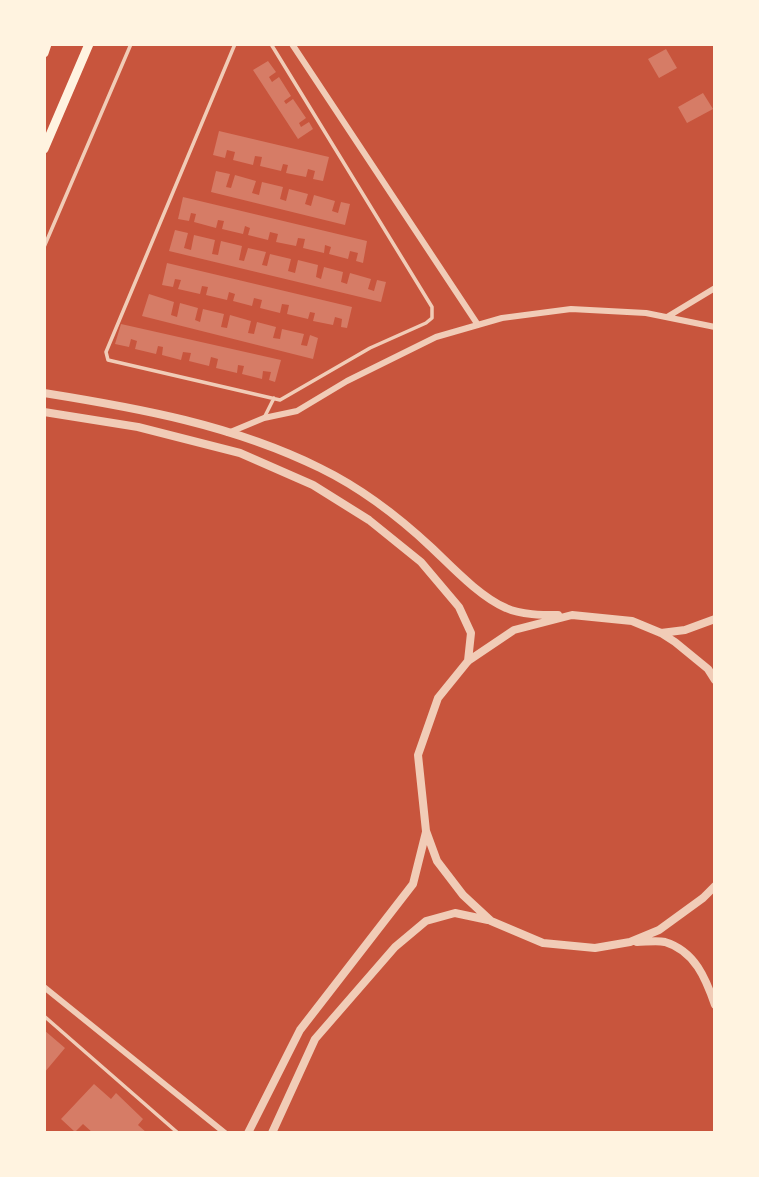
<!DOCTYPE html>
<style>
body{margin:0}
#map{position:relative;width:759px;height:1177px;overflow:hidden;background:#c8553d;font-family:"Space Grotesk",sans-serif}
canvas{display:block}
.frame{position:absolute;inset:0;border:46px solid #fff3e0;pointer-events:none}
</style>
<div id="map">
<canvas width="759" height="1177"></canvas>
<div class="frame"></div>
</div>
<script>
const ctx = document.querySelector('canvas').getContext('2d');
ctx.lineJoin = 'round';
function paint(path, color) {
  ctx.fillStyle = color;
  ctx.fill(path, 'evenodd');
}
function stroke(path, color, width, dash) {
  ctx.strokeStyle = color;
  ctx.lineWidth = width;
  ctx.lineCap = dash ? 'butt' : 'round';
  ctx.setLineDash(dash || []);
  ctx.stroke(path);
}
paint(new Path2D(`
 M666,49L677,68L659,78L648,59Z
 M268,61L276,72L269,77L272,82L279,77L291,96L284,101L286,104L293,99L306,118L299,123L301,127L309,122L313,129L298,139L253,70Z
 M703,93L713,109L687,123L678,107Z
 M219,131L329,157L323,181L313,179L315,171L308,169L306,177L286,173L288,165L283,164L281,171L260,166L262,157L255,156L253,165L233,160L235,152L227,150L225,158L213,155Z
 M216,171L230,174L226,187L231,188L235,175L256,181L252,193L259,195L262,182L283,187L280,199L286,201L289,189L308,194L305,204L311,206L314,195L335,201L332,211L338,213L341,202L350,204L345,225L211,192Z
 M183,197L367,241L363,263L356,261L358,253L350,251L348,259L329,254L331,247L325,245L324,253L303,248L305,239L298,238L296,246L276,242L278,234L270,232L268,240L248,235L250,228L245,226L243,234L222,229L224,221L218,220L216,228L194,222L196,214L191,213L189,221L178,219Z
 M175,230L188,233L184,248L191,250L194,235L215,240L212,254L218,255L221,241L242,246L239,260L244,261L248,248L266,252L262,265L267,266L270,254L291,259L288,271L295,273L298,260L318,265L316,277L321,279L324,267L343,272L341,282L347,284L350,273L371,279L368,289L374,291L377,280L386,282L381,302L169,251Z
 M167,263L352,307L347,328L341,327L342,319L335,317L333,325L313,321L315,313L310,312L308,319L287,314L289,305L282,304L280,313L260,308L262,300L254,298L252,306L233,301L235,294L229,292L227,300L206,295L208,287L202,286L200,294L178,289L181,280L175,279L173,287L162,285Z
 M149,294L174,302L171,315L177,317L180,303L198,308L195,320L200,322L203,309L224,314L221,327L227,328L230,315L251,321L248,333L254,334L257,322L276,327L273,338L280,339L282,329L304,334L301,345L307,346L310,335L318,338L313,359L142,316Z
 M121,324L281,360L275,382L269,380L271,372L263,371L262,379L242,374L244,366L238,365L237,373L216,368L218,359L211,357L209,366L189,361L191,353L183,352L181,360L162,355L163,347L158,346L156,354L135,349L137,341L131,339L129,347L115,344Z
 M44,1030L65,1048L44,1073Z
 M94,1084L111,1099L116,1093L143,1119L138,1125L147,1133H93L83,1124L75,1132L61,1119Z`), '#d67c66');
stroke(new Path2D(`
 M235,44L106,352L108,360L280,400L370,348L426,323L432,318V307L271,44
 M44,247L131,44
 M264,418L274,398
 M44,1016L178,1133`), '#f1ccb7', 3.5);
stroke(new Path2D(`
 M292,44L478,325
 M667,317L715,288
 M228,433L264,418L297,411L347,381L436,337L502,318L571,309L646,313L715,327
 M44,987L225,1133`), '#f1ccb7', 6);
stroke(new Path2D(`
 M44,393C138,408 233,425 320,468C361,488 399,517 432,548C452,567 480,597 506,608C521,615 543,615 558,615
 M44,412L138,427L240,453L313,485L369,520L421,562L459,607L471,633L468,661
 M661,633L685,630L715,619
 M715,680L708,669L675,642L661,633L632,621L572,615L514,630L468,661L438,698L418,755L426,831L437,861L463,895L491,921L543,943L595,948L630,942L659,930L703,898L715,886
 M637,942C645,942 657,940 665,942C695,951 706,979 715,1005
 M248,1133L300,1030L413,884L426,832
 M272,1133L315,1039L395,947L426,921L455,913L488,920`), '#f1ccb7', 8);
stroke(new Path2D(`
 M44,53L47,44
 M44,149L89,44`), '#fff3e0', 9);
</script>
